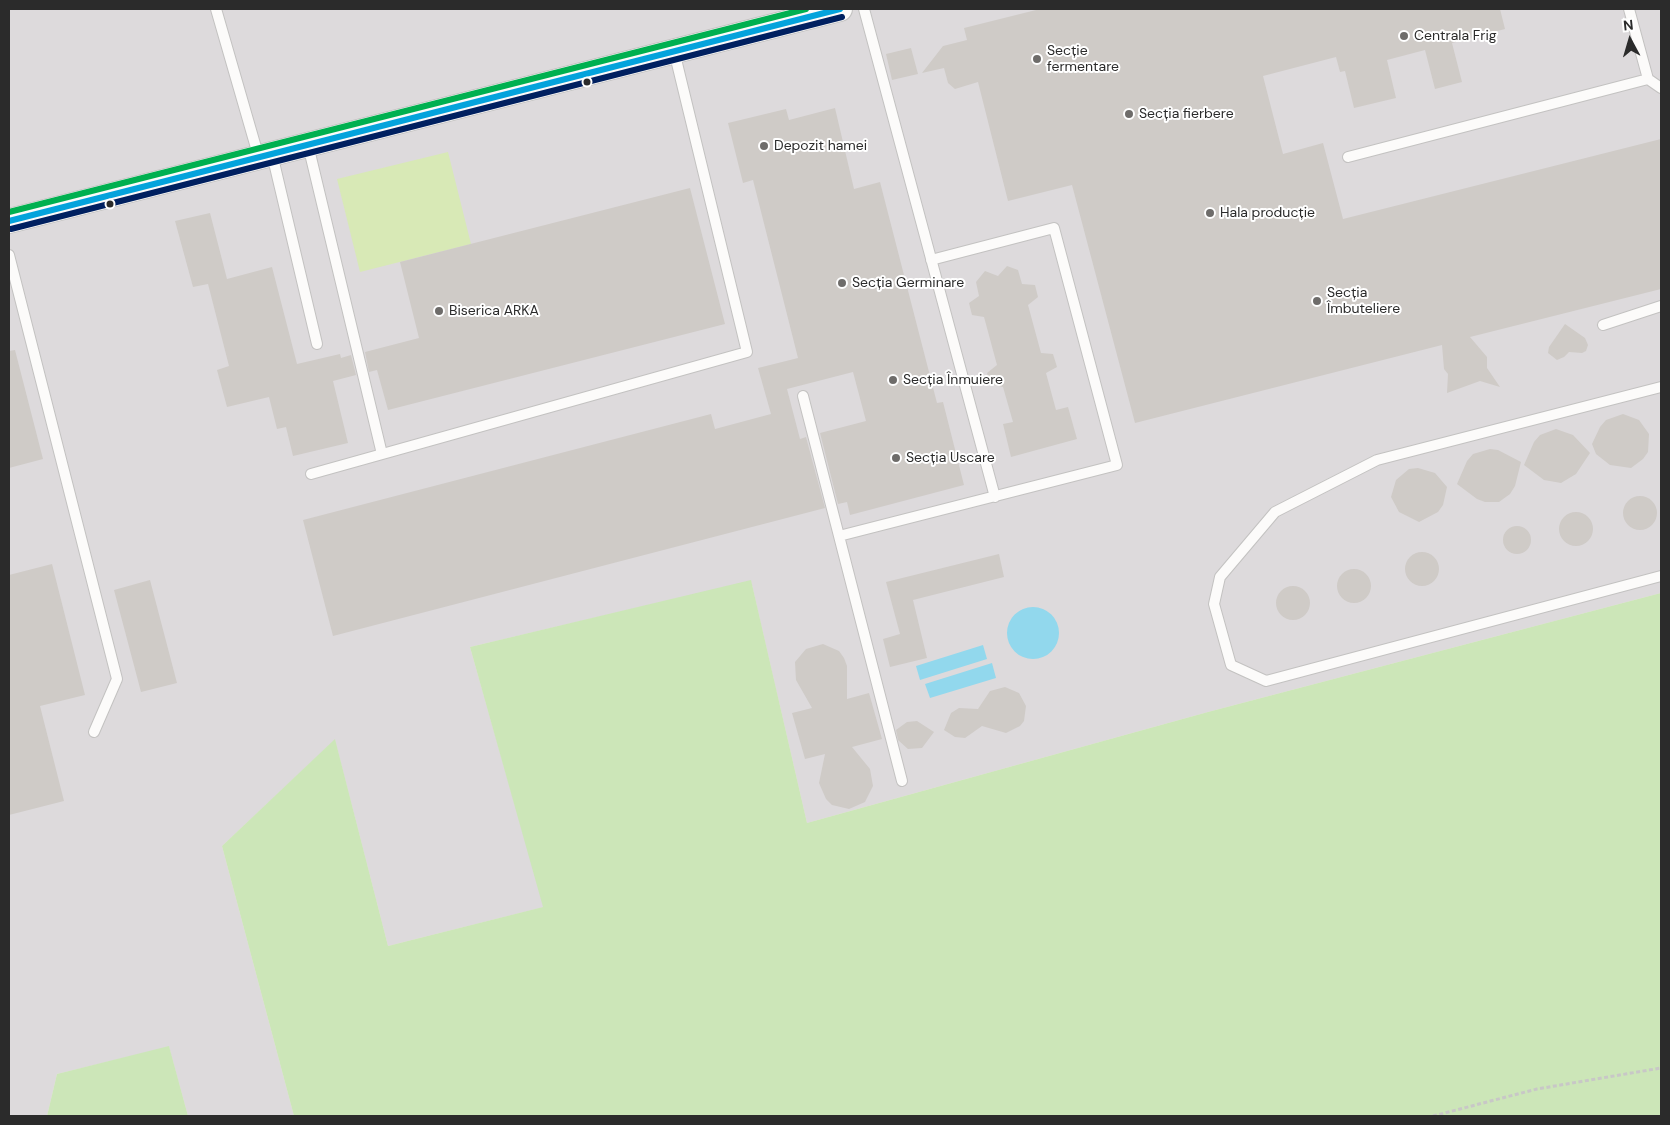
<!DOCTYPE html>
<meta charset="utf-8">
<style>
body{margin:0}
#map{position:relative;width:1670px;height:1125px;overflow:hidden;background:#eae5e0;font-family:"DM Sans",sans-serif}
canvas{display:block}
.frame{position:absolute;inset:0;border:10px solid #2b2b2b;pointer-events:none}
.north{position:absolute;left:1605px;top:15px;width:50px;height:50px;-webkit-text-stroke:4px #fff;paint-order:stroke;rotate:354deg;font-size:14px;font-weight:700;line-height:20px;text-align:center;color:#2b2b2b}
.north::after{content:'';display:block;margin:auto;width:18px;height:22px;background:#2b2b2b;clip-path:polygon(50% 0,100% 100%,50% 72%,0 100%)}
</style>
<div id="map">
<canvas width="1670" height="1125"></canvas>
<div class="frame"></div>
<div class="north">N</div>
</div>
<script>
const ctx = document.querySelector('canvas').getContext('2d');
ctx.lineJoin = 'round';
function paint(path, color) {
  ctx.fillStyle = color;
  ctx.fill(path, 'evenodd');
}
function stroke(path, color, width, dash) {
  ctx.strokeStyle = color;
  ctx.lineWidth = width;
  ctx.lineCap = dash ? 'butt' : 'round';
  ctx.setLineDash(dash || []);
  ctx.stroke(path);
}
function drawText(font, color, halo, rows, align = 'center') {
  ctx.font = font + ' "DM Sans",sans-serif';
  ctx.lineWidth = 4;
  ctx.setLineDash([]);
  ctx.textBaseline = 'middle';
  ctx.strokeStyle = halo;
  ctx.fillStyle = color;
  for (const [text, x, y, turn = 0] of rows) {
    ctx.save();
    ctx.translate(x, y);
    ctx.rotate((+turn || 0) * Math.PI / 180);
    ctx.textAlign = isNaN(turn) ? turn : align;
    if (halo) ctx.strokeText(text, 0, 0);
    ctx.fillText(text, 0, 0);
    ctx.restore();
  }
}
paint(new Path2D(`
 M9,9H1661V593L1208,712L807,823L751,581L470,647L544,907L388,946L335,740L222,846L294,1116H188L169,1047L57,1074L47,1116H9Z`), '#dddadc');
paint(new Path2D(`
 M751,580L807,823L1208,712L1661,593V1116H294L222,846L335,739L388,946L543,907L470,647Z
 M169,1046L188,1116H47L57,1074Z`), '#cce6b8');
paint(new Path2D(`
 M448,152L471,244L360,272L337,179Z`), '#d8e9b6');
paint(new Path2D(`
 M1007 633a26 26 0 1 1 52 0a26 26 0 1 1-52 0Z
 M983,645L987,659L920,680L916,666Z
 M992,663L996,678L930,698L925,684Z`), '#92d8ed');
paint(new Path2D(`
 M1040,9H1500L1505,29L1452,43L1462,82L1435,89L1425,50L1387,60L1396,98L1354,108L1345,71L1340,72L1336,57L1263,76L1283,154L1323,143L1343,219L1661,139V289L1470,337L1487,357V368L1500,387L1480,381L1447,393L1448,374L1444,369L1442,345L1135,423L1072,185L1008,201L978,82L955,89L948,83L944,68L922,73L943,46L967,40L964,28Z
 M911,48L918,74L892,80L886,54Z
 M835,108L854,189L880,182L937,403L943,402L964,485L850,515L847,502L838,504L820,433L866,421L853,372L787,389L800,439L806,437L825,508L333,636L303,520L711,414L715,429L771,414L758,368L798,358L753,180L743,183L728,123L786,109L789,120Z
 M690,188L725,324L388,410L377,370L369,372L365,352L419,338L400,262Z
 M210,213L227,279L272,267L297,364L340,354L341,358L351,355L356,375L333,381L348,443L293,456L286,427L277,429L269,397L227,407L217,370L229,366L208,284L193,287L175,221Z
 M1007,266L1018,270L1022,284L1035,285L1038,297L1028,305L1041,353L1053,354L1057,367L1046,373L1056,410L1068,407L1077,439L1011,457L1003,424L1013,422L1003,387L990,384L987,373L997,365L984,317L972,315L969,303L979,296L976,282L985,271L998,276Z
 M1565,324L1585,338L1588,345L1586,351L1582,353L1569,352L1564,357L1557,360L1548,353L1549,347Z
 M15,350L43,459L9,468V351Z
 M1623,414L1639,420L1649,434L1648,452L1643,459L1631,468L1610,465L1596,454L1592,444L1600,427L1606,420Z
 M1556,429L1573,435L1590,453L1576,474L1561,483L1544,480L1524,465L1534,442L1540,435Z
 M1490,449L1498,450L1521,462L1515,486L1510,494L1499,502H1485L1477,499L1457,484L1467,461L1473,454Z
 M1418,468L1435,473L1447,487L1443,505L1438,512L1419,522L1399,512L1391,497L1396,480L1409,469Z
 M1623 513a17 17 0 1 1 34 0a17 17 0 1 1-34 0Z
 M1559 529a17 17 0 1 1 34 0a17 17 0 1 1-34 0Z
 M1503 540a14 14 0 1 1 28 0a14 14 0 1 1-28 0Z
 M1405 569a17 17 0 1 1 34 0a17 17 0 1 1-34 0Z
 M999,554L1004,577L913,600L927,658L890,667L883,639L900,634L886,582Z
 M52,564L85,695L40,706L64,801L9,815V575Z
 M1337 586a17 17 0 1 1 34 0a17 17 0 1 1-34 0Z
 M150,580L177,683L141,692L114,590Z
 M1276 603a17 17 0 1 1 34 0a17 17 0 1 1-34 0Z
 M823,644L839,651L844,658L847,666V699L869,693L882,739L852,747L870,769L873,786L865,802L849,809L832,805L826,799L819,783L825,754L805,759L792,713L812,708L796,680L795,662L806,649Z
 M1005,687L1019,693L1026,706L1024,721L1020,726L1006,733L982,726L965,738L955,737L944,730L951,713L959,708L978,709L990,691Z
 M917,721L934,732L922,748L908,749L898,740L896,730L907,722Z`), '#cfcbc7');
const service = new Path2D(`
 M216,9L259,158
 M864,9L995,497
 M1648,79L1661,88
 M308,145L382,454
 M272,154L317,344
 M1348,157L1648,79L1629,9
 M9,255L117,679L94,732
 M1603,325L1661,306
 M1661,387L1377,460L1275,512L1220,577L1214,604L1231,665L1266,681L1661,576
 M803,396L839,536
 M311,474L747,352L674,51
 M902,781L839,536L1117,465L1054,228L931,260`);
const tertiary = new Path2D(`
 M9,221L840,9`);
stroke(service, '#c3c2c1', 12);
stroke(tertiary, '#c3c2c1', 26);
stroke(new Path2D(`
 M1433,1116L1537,1089L1661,1068`), '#c8c7c7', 3, [4, 2.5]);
stroke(service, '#fcfbfa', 10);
stroke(tertiary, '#fcfbfa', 24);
stroke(new Path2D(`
 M9,221L840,9`), '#04a3dc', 6);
stroke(new Path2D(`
 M11,229L842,17`), '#002060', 6);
stroke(new Path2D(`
 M9,212L806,9`), '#00b050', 6);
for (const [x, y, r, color] of [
 [1404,36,5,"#6e6c6a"],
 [1037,59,5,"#6e6c6a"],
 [587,82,4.5,"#2b2b2b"],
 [1129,114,5,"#6e6c6a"],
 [764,146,5,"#6e6c6a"],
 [110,204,4.5,"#2b2b2b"],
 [1210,213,5,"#6e6c6a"],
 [842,283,5,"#6e6c6a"],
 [1317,301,5,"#6e6c6a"],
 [439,311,5,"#6e6c6a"],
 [893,380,5,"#6e6c6a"],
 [896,458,5,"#6e6c6a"]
]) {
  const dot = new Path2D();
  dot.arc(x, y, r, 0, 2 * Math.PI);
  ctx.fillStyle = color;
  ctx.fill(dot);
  stroke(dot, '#fff', 2);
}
drawText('14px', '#2b2b2b', '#fff', [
 ["Centrala Frig",1414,36],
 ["Secție",1047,51],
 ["fermentare",1047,67],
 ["Secția fierbere",1139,114],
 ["Depozit hamei",774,146],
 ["Hala producție",1220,213],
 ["Secția Germinare",852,283],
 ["Secția",1327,293],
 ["Îmbuteliere",1327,309],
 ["Biserica ARKA",449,311],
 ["Secția Înmuiere",903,380],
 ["Secția Uscare",906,458]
], 'left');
</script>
